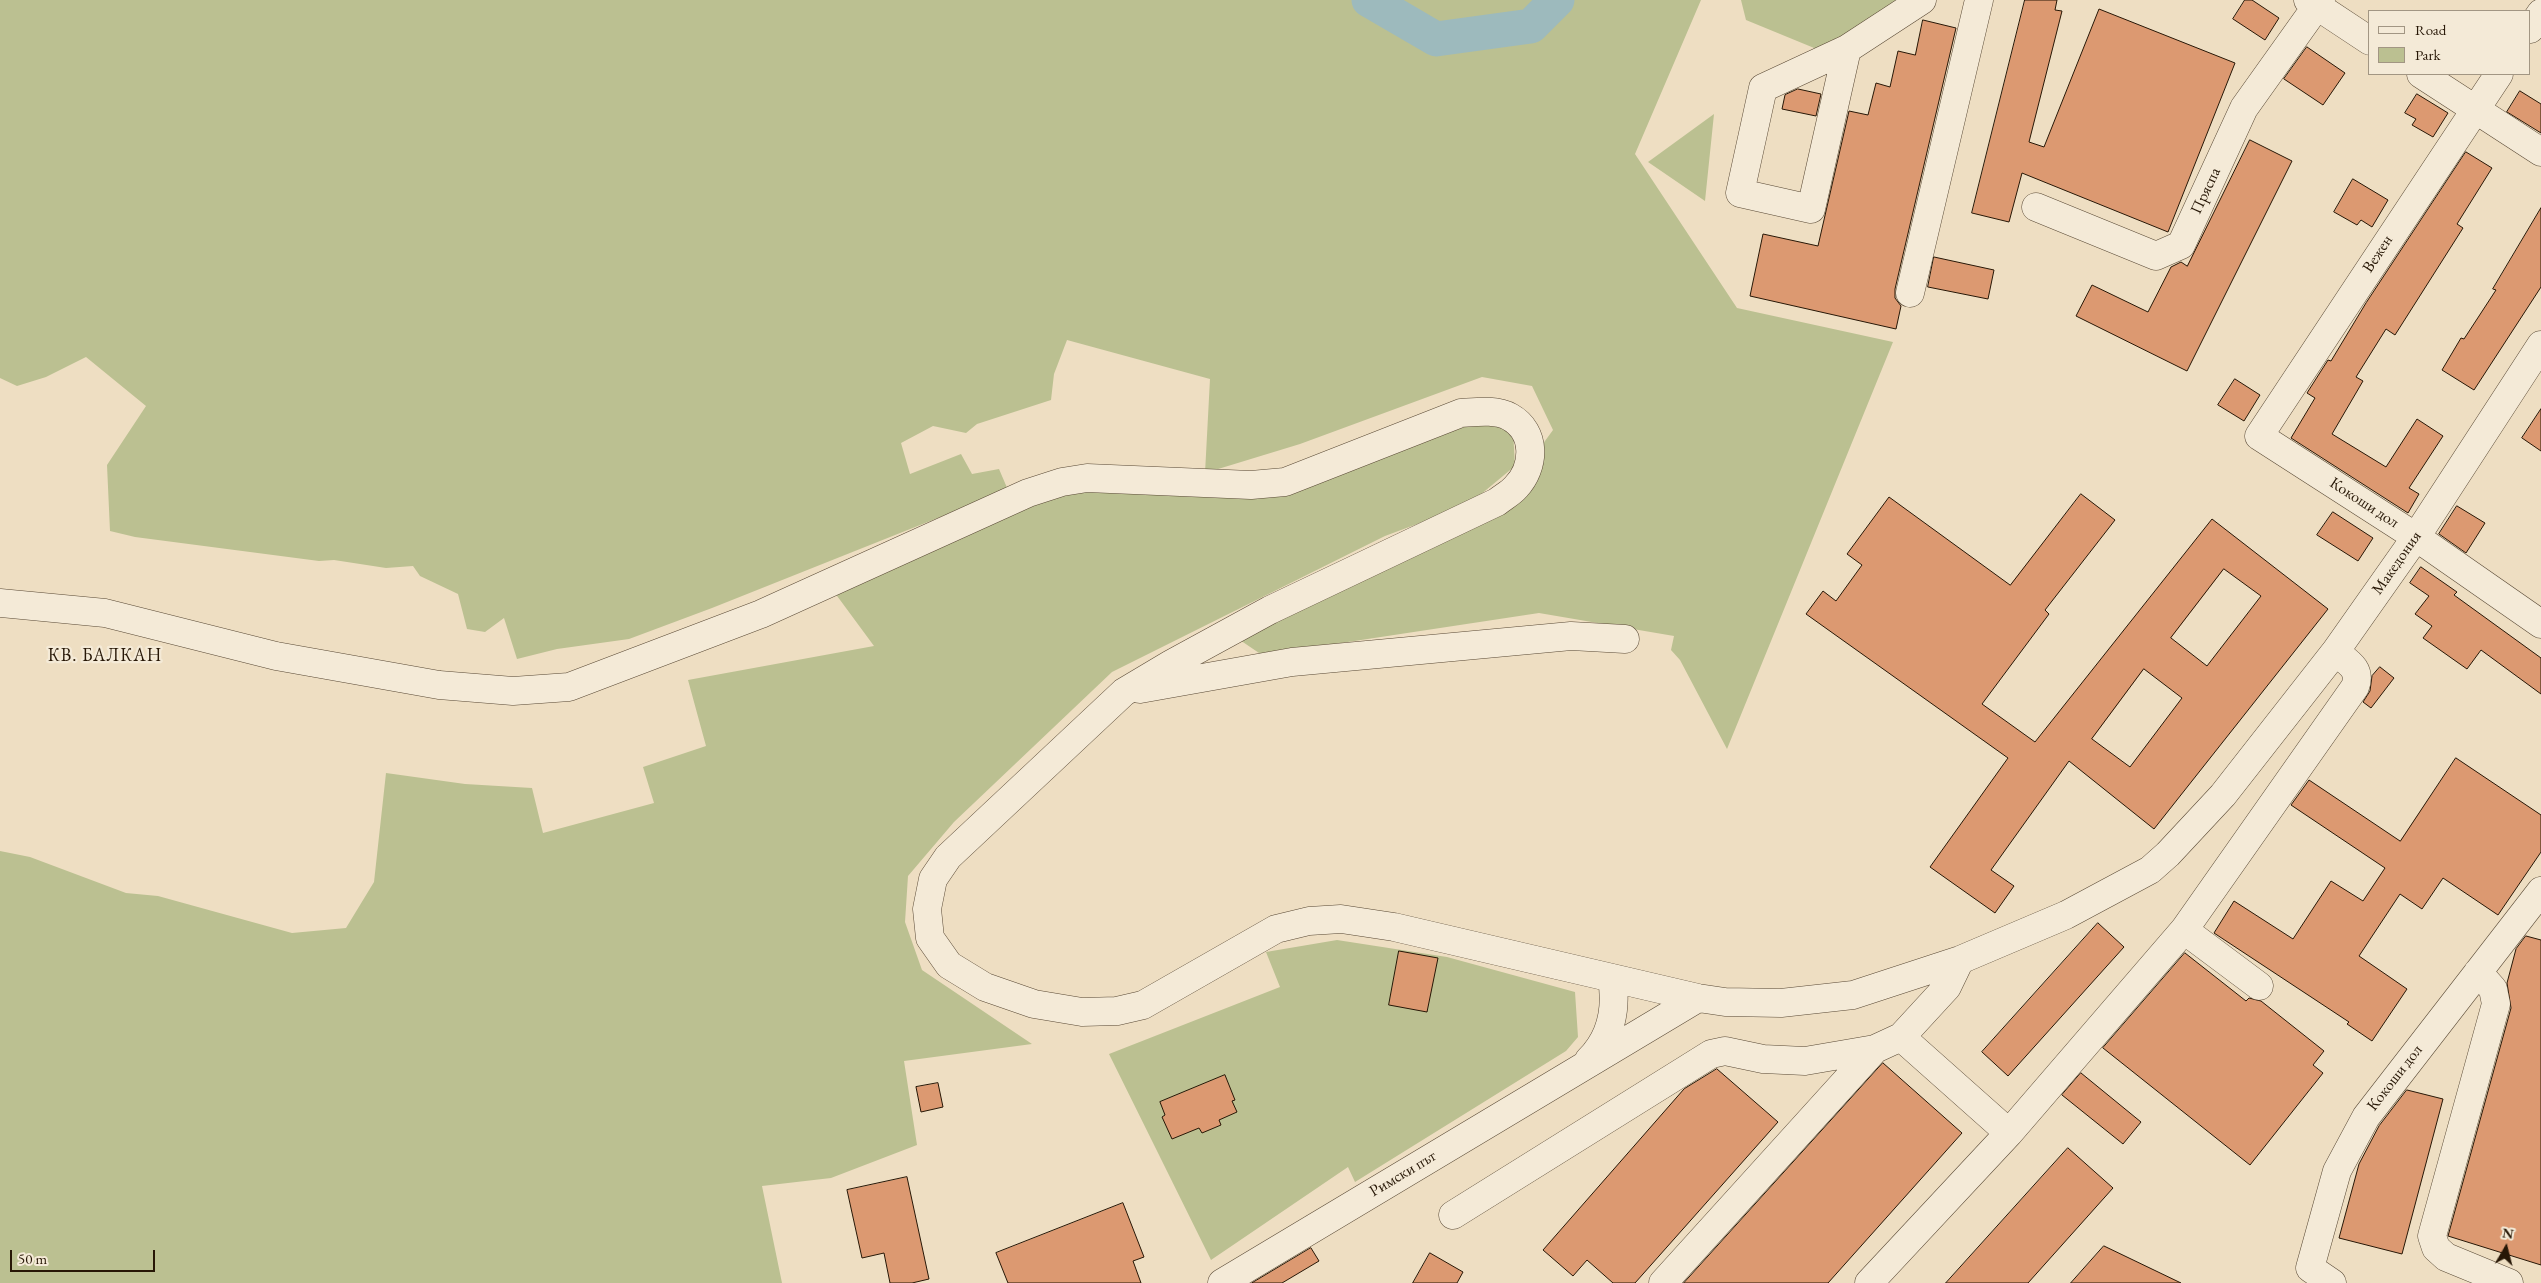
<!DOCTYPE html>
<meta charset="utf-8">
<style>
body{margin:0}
#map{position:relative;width:2541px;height:1283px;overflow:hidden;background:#eedec2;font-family:"EB Garamond",serif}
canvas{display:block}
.legend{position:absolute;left:2368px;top:10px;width:162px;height:65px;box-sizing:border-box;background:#f4ead7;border:1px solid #a29683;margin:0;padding:6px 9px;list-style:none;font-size:15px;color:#271706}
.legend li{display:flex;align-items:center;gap:10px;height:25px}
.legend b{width:25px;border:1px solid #a29683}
.north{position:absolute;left:2481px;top:1223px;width:50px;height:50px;-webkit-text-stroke:4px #f4ead7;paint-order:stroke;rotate:8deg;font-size:14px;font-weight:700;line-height:20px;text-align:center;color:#271706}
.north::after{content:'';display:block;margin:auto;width:18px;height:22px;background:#271706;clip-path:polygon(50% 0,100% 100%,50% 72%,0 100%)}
.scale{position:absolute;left:10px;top:1250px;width:145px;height:22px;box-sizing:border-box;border:2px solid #271706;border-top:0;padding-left:6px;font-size:15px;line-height:18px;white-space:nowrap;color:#271706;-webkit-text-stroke:4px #f4ead7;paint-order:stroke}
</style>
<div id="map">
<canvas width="2541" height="1283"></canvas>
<ul class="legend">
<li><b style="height:6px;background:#f4ead7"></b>Road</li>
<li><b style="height:14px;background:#bbc091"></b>Park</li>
</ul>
<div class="north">N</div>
<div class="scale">50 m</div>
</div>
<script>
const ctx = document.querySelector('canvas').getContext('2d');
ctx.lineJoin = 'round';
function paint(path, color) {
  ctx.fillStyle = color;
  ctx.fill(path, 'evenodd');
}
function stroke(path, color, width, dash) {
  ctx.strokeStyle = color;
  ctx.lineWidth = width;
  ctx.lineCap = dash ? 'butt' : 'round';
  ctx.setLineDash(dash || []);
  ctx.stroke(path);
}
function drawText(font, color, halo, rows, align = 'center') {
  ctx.font = font + ' "EB Garamond",serif';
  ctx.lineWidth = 4.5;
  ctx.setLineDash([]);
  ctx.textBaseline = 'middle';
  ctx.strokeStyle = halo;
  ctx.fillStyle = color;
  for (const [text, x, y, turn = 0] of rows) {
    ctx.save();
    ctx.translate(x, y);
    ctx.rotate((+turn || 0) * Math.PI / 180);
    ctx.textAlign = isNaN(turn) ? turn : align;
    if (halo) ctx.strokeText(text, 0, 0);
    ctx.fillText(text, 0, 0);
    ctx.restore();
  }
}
paint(new Path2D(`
 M0,0H1701L1635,154L1737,308L1893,342L1727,749L1680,660L1671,650L1674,636L1539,613L1262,655L1231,634L1507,493L1553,430L1532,386L1482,377L1300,444L1205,473L1210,379L1067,340L1054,374L1051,400L977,424L966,433L933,426L901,443L910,474L961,454L972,474L999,469L1008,490L712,608L629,639L557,649L517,659L504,618L485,632L467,629L458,594L420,576L413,566L386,568L334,560L319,561L135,537L110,531L107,465L146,406L86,357L46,377L17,386L0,378Z
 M1741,0H1904L1819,50L1746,20Z
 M1714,114L1705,201L1648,162Z
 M1479,418L1513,430L1515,466L1468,505L1385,536L1112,672L954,822L908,876L905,922L922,970L1032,1044L904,1061L917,1145L831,1178L762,1186L782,1283H0V851L30,857L126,893L158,896L292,933L346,928L374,882L386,773L465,784L532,788L543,833L654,803L643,767L706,746L688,680L874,646L829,585L1009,503L1090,484L1236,492Z
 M1337,940L1447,957L1575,992L1578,1037L1566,1051L1355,1182L1348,1167L1211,1260L1109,1054L1280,987L1266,952Z`), '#bbc091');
stroke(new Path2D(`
 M1369,0L1436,39L1531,26L1557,0`), '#9dbabd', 35);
const building = new Path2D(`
 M2025,0H2057L2055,10L2062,11L2029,142L2044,147L2099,9L2235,63L2168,232L2022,173L2009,222L1972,213Z
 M2245,0H2252L2279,18L2265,40L2233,19Z
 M1923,20L1956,28L1895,289V298L1901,306L1896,329L1750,296L1763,234L1818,246L1849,111L1868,115L1876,83L1890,87L1898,51L1915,55Z
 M2307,47L2345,73L2323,105L2284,79Z
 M1798,89L1821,94L1816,116L1782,109L1785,95Z
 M2520,91L2541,104V133L2507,112Z
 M2417,94L2448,113L2433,137L2412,125L2416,119L2405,113Z
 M2250,140L2292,161L2187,371L2076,316L2092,285L2148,312L2171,267L2181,262L2187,266Z
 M2466,152L2492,168L2457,224L2463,228L2395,335L2386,329L2356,377L2363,381L2332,434L2386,467L2417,419L2443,436L2409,488L2419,494L2408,513L2291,438L2315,398L2307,393L2328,360L2331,361L2366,303Z
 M2353,179L2388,200L2372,227L2361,220L2357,225L2334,212Z
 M2541,208V287L2474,390L2442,370L2461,338L2464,339L2496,290L2493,289Z
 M1934,257L1994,270L1988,299L1928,287Z
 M2235,379L2260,395L2244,421L2218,405Z
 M2541,409V451L2522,438Z
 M2081,494L2115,520L2045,610L2049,614L1982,704L2035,742L2212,519L2328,609L2154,829L2069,761L1991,870L2014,886L1995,913L1930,867L2008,758L1806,614L1823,591L1836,601L1862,565L1847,554L1889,497L2010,585ZM2224,569L2261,596L2207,666L2171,638ZM2144,669L2182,698L2130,767L2092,739Z
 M2457,506L2485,523L2466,553L2439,534Z
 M2333,512L2373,538L2358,561L2317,535Z
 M2421,567L2457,592L2454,595L2541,658V694L2481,650L2467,669L2423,638L2432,626L2415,614L2429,596L2410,583Z
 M2380,667L2394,678L2371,708L2363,702L2370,691L2372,676Z
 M2456,758L2541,815V852L2498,915L2443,878L2422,909L2400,894L2359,956L2407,989L2372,1041L2347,1024L2349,1022L2214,933L2234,901L2293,939L2331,881L2363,901L2385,868L2291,805L2309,780L2400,841Z
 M2098,923L2124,947L2008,1076L1982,1052Z
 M2526,936L2541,940V1265L2448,1236L2511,1008L2507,983L2516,949Z
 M1399,951L1438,958L1427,1012L1389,1005Z
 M2185,953L2246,1001L2249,998L2261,1001L2324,1051L2313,1065L2323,1073L2250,1165L2103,1048Z
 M1883,1063L1962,1133L1828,1283H1684Z
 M1717,1069L1778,1122L1635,1283H1613L1587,1260L1573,1276L1543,1250L1684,1089Z
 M2081,1073L2141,1122L2123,1144L2062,1095Z
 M1225,1075L1235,1100L1232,1101L1237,1112L1219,1120L1221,1125L1202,1133L1199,1128L1172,1139L1162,1117L1165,1115L1160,1102Z
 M938,1083L943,1107L921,1112L916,1087Z
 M2407,1090L2443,1099L2402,1254L2339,1238L2359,1164L2379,1126Z
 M2068,1148L2113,1188L2028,1283H1946Z
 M907,1177L929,1279L912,1283H890L884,1253L862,1258L847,1190Z
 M1123,1203L1144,1257L1133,1261L1141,1283H1008L996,1253Z
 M2104,1246L2181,1283H2071Z
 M1311,1248L1319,1261L1282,1283H1252Z
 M1430,1253L1463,1272L1457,1283H1413Z`);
paint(building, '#dc9971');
stroke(building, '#271706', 1);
const minor = new Path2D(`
 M2308,0L2370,41
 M2530,29L2541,13
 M1847,49L1763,88L1740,193L1811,209L1847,49L1922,0
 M2421,74L2541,152
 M2499,74L2259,436L2416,537L2541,624
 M2036,207L2156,256L2181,245L2244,108L2321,0
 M1910,293L1979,0
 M0,603L105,613L276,656L439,685L513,691L569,687L761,614L1028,493L1062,482L1087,478L1251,485L1285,482L1461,413C1476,412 1496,409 1510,417C1537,432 1535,467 1516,487C1511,493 1503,497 1497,502L1270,610L1171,664L1124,692L948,857L933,879L927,909L930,938L949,965L985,987L1034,1004L1082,1012L1117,1011L1143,1005L1276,929L1309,921L1341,919L1394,927L1698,998L1725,1002L1781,1003L1853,995L1960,960L2066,915L2150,870L2168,854L2223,795L2335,652L2416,537L2541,345
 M1140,689L1292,662L1571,636L1625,639
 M2184,930L2259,986
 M2478,972L2493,989L2496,1004L2432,1236L2436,1248L2446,1257L2509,1283
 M1901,1037L2009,1133
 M1589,1060C1611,1038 1617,1009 1612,979
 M1453,1215L1711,1054L1725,1051L1763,1059L1805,1061L1875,1049
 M1222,1283L1698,998
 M1663,1283L1875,1049L1901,1037L1947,987L1960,960
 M1869,1283L2009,1133L2184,930L2355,687C2362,669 2348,662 2335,652
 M2332,1283L2310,1268L2337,1171L2366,1117L2541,891`);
stroke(minor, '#594935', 29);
stroke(minor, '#f4ead7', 28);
drawText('16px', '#271706', '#f4ead7', [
 ["Пряспа",2206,191,-65],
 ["Вежен",2378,254,-57],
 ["Кокоши дол",2364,503,33],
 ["Македония",2397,563,-55],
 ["Кокоши дол",2395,1078,-52],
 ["Римски път",1403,1174,-31]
]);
ctx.letterSpacing = '1px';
drawText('18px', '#271706', '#f4ead7', [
 ["КВ. БАЛКАН",105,656]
]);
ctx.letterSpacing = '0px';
</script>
